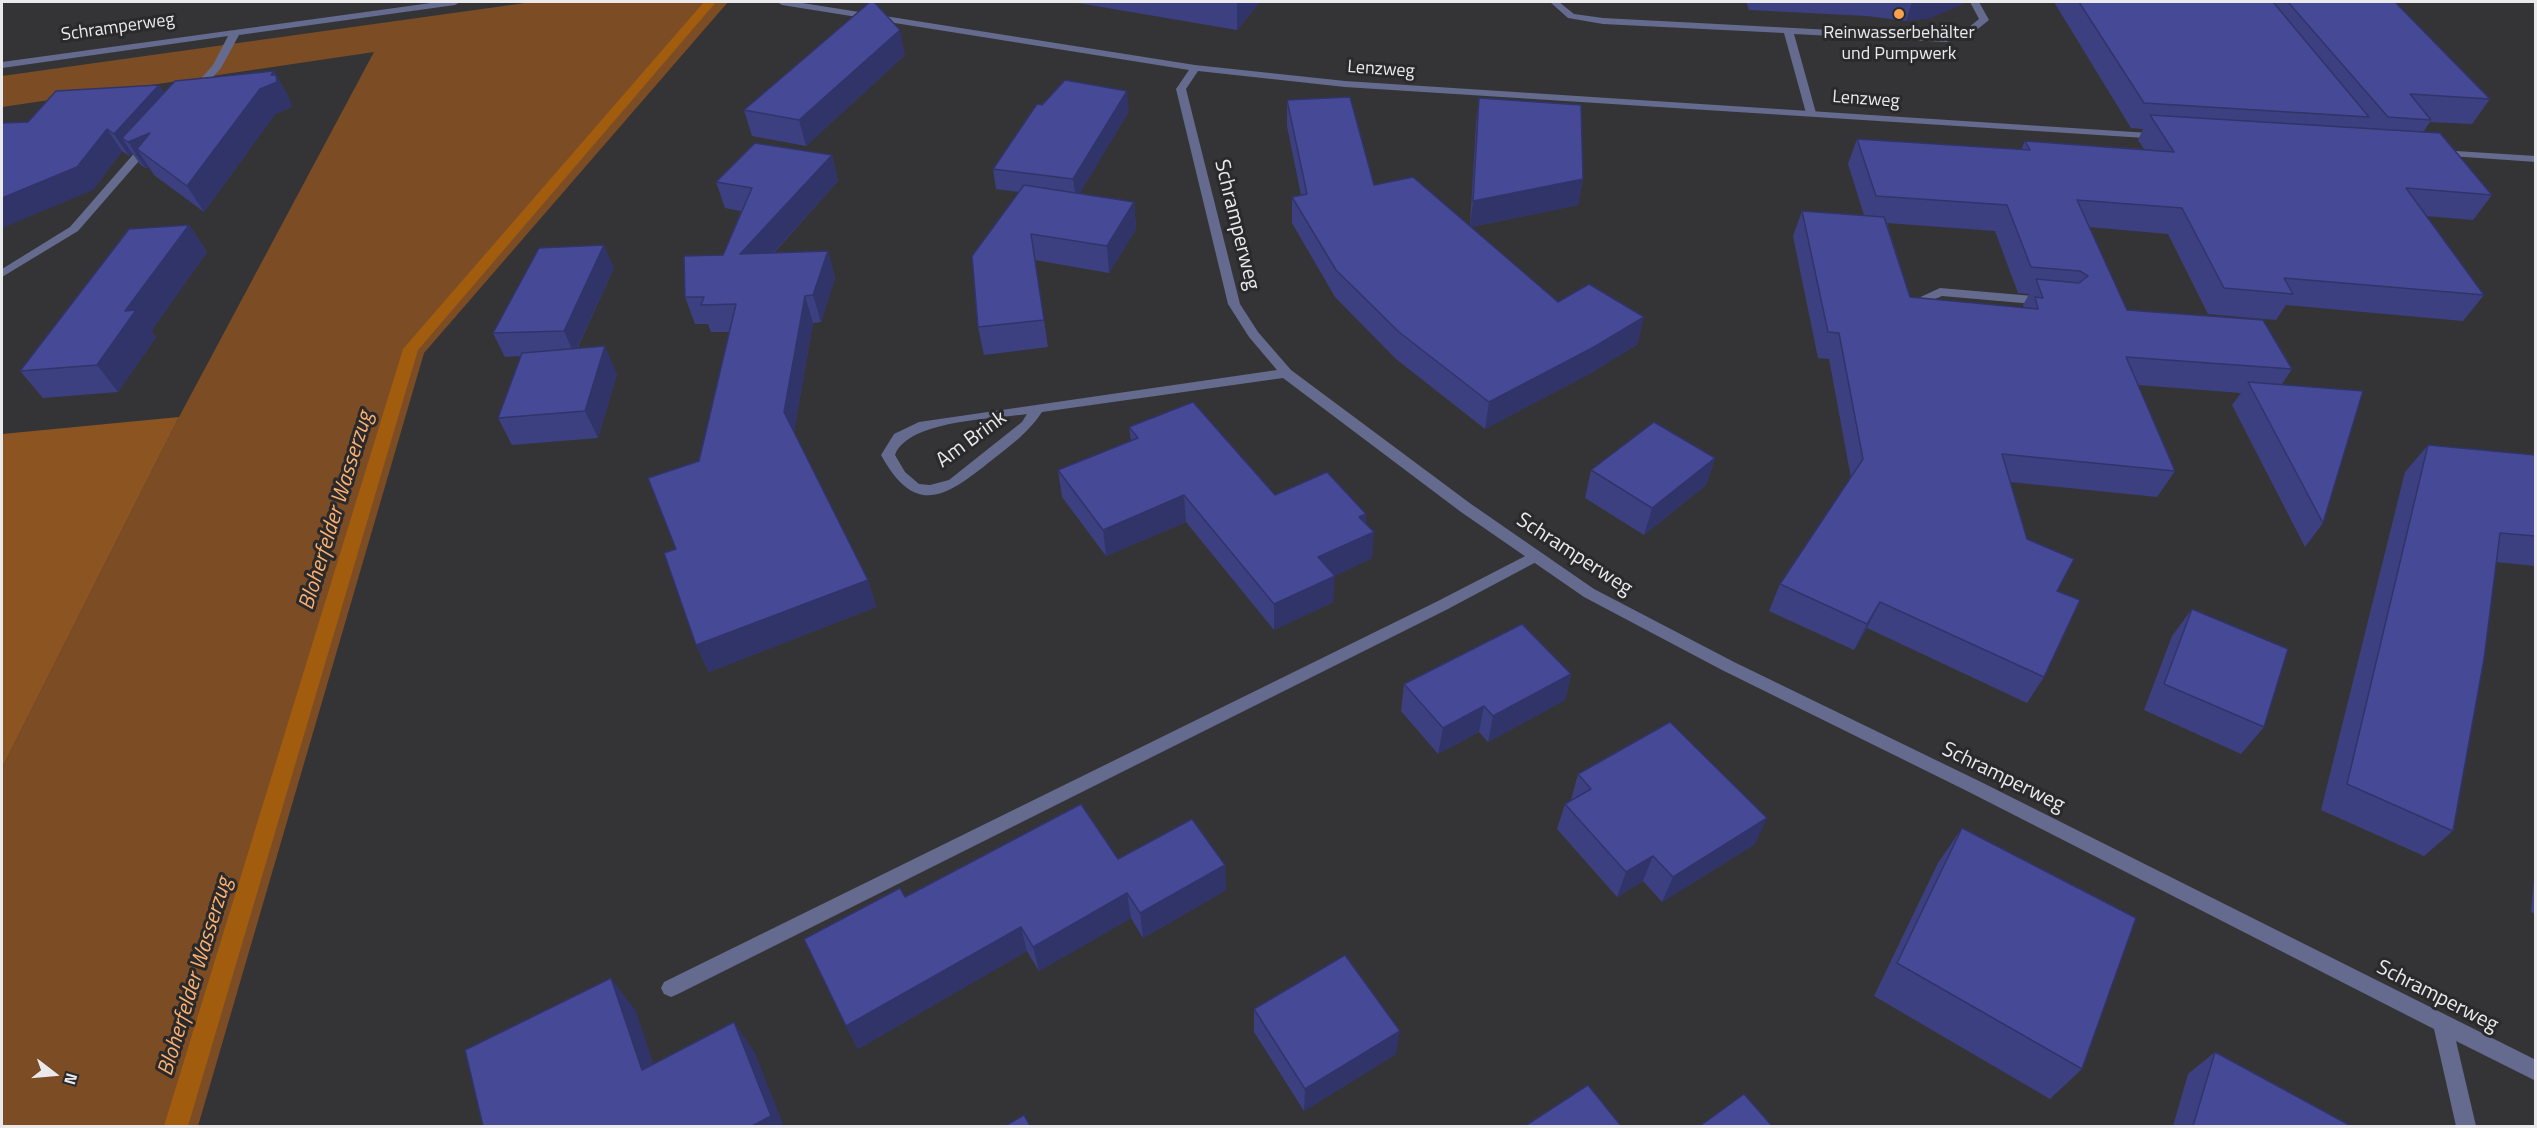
<!DOCTYPE html>
<meta charset="utf-8">
<style>
body{margin:0}
#map{position:relative;width:2537px;height:1128px;overflow:hidden;background:#343436;font-family:"Titillium Web",sans-serif}
canvas{display:block}
.frame{position:absolute;inset:0;border:3px solid #eaeaec;pointer-events:none}
.north{position:absolute;left:24px;top:1044px;width:60px;height:60px;-webkit-text-stroke:4px #2a2a2c;paint-order:stroke;rotate:106deg;font-size:16px;font-weight:700;line-height:24px;text-align:center;color:#eaeaec}
.north::after{content:'';display:block;margin:auto;width:21px;height:27px;background:#eaeaec;clip-path:polygon(50% 0,100% 100%,50% 72%,0 100%)}
</style>
<div id="map">
<canvas width="2537" height="1128"></canvas>
<div class="frame"></div>
<div class="north">N</div>
</div>
<script>
const ctx = document.querySelector('canvas').getContext('2d');
ctx.lineJoin = 'round';
function paint(path, color) {
  ctx.fillStyle = color;
  ctx.fill(path, 'evenodd');
}
function stroke(path, color, width, dash) {
  ctx.strokeStyle = color;
  ctx.lineWidth = width;
  ctx.lineCap = dash ? 'butt' : 'round';
  ctx.setLineDash(dash || []);
  ctx.stroke(path);
}
function drawText(font, color, halo, rows, align = 'center') {
  ctx.font = font + ' "Titillium Web",sans-serif';
  ctx.lineWidth = 6;
  ctx.setLineDash([]);
  ctx.textBaseline = 'middle';
  ctx.strokeStyle = halo;
  ctx.fillStyle = color;
  for (const [text, x, y, turn = 0] of rows) {
    ctx.save();
    ctx.translate(x, y);
    ctx.rotate((+turn || 0) * Math.PI / 180);
    ctx.textAlign = isNaN(turn) ? turn : align;
    if (halo) ctx.strokeText(text, 0, 0);
    ctx.fillText(text, 0, 0);
    ctx.restore();
  }
}
paint(new Path2D(`
 M532,2H728L424,353L198,1126H2V768L179,417L374,52L2,107V76Z`), '#7c4d24');
paint(new Path2D(`
 M179,417L2,768V434Z`), '#8b5421');
paint(new Path2D(`
 M704,2H716L418,350L188,1126H164L403,349Z`), '#a25c0e');
paint(new Path2D(`
 M1550,2H1559L1574,14L1603,18L1946,36L1963,32L1979,19L1970,2H1979L1989,20L1969,36L1946,42L1794,34L1816,113L1811,116L1806,113L1784,33L1603,24L1568,18Z
 M1940,288L2045,297L2051,301L2045,305L1942,296L1911,309L1907,310L1901,306Z
 M1535,551L1540,552L1542,556L1540,560L1446,610L678,994L671,997L664,994L661,988L664,982L1436,602Z`), '#656b8e');
paint(new Path2D(`
 M438,2H460L455,5L239,35L221,68L198,94L194,95L189,92L213,65L228,36L2,68V62Z
 M777,2H796L1195,65L1345,81L2165,134L2166,136L2161,139L1345,87L1198,71L1186,89L1240,304L1258,332L1291,370L1471,504L1594,589L1734,662L1979,781L2536,1060V1081L2456,1041L2476,1126H2456L2434,1029L1967,791L1722,670L1584,597L1461,512L1283,378L1042,412C1029,432 1011,445 992,460C947,496 916,519 881,455L894,434L919,422L1277,370L1249,337L1228,304L1176,89L1189,70L782,5ZM1027,414L1022,422L949,480L930,485L919,484L905,472L895,455C908,420 994,419 1027,414Z
 M148,141L152,142V146L78,231L2,277V269L70,227L144,142Z
 M2440,150L2536,156V162L2436,155L2435,153Z`), '#656b8e');
paint(new Path2D(`
 M1072,2H1260L1237,30Z
 M1746,2H1966L1965,3L1930,18L1906,21L1867,16L1749,10Z
 M2054,2H2395L2490,99L2472,124L2430,122L2423,132L2492,195L2473,220L2426,216L2484,295L2463,321L2286,305L2276,320L2208,314L2168,234L2089,227L2127,310L2292,369L2282,384L2323,523L2305,547L2232,405L2241,393L2138,385L2175,471L2157,497L2010,482L2027,539L2057,591L2044,677L2027,703L1867,628L1854,650L1769,611L1780,584L1851,478L1829,359L1818,358L1793,236L1802,211L1864,215L1848,164L1857,139L2021,150L2025,141L2144,149L2138,140L2143,129L2131,128ZM1887,223L1995,231L2018,293L2029,294L2023,305L2024,308L1910,297Z
 M905,55L806,146L752,136L744,110Z
 M274,71L288,96L292,107L275,114L204,212L154,175L149,167L145,168L140,164L132,153L129,156L122,151L93,190L28,122L159,85L164,93Z
 M1479,98L1583,179L1578,205L1471,227L1558,302L1638,344L1589,374L1485,429L1396,359L1335,297L1292,223V197L1301,195L1287,126V100L1374,185L1470,226L1476,123Z
 M1042,105L1129,111L1079,194L1134,202L1136,229L1109,273L1035,260L1048,347L984,355L978,327L1019,192L996,189L993,169Z
 M832,155L838,181L774,253L828,251L835,278L821,322L813,323L794,432L868,580L876,607L709,672L696,645L676,549L699,461L729,332H711L708,324H695L685,297L723,255L741,211L725,208L716,182Z
 M189,225L207,252L151,331L156,337L118,392L43,398L20,371Z
 M614,268L577,349L617,374L598,438L512,445L498,418L521,356L505,357L493,333Z
 M1129,427L1275,495L1366,514V523L1372,558L1334,576L1333,602L1274,630L1186,522L1106,556L1062,497L1058,470L1131,441Z
 M2428,445L2535,455V566L2496,562L2453,831L2424,856L2321,810L2405,472Z
 M1715,458L1706,485L1644,535L1585,498L1591,470Z
 M2192,609L2264,727L2241,754L2144,710L2172,636Z
 M1571,674L1565,700L1488,742L1479,732L1438,754L1401,711L1404,684Z
 M1578,774L1755,844L1662,902L1643,881L1617,897L1557,829L1565,804L1571,800Z
 M1962,828L2082,1069L2050,1099L1874,996L1938,863Z
 M1118,859L1225,865L1226,890L1143,938L1131,918L1039,971L1027,951L858,1049L846,1026L905,897Z
 M2535,868V914L2531,912Z
 M1254,1009L1396,1054L1304,1111L1254,1032Z
 M2215,1052L2351,1126H2173L2188,1074Z`), '#3c4081');
paint(new Path2D(`
 M1237,2H1260L1237,30Z
 M1912,2H1966L1965,3L1930,18L1906,21Z
 M900,30L905,55L806,146L799,120Z
 M274,71L288,96L292,107L275,114L204,212L187,186Z
 M159,85L173,107L137,149L149,167L145,168L128,142L122,138L132,153L129,156L114,134Z
 M1127,91L1129,111L1076,200L1073,179Z
 M107,129L122,151L93,190L2,228V198Z
 M832,155L838,181L748,281L740,254Z
 M1583,179L1578,205L1470,227L1473,201Z
 M1134,202L1136,229L1109,273L1107,246Z
 M189,225L207,252L151,331L156,337L118,392L97,365L125,311Z
 M604,245L614,268L574,354L564,331Z
 M828,251L835,278L821,322L813,295Z
 M805,296L813,323L793,439L784,412Z
 M1644,317L1638,344L1589,374L1485,429L1489,402Z
 M605,346L617,374L598,438L585,411Z
 M1715,458L1706,485L1644,535L1652,508Z
 M1184,495L1186,522L1106,556L1103,530Z
 M1366,514L1365,536L1374,532L1372,558L1317,584L1318,557L1359,517Z
 M1335,576L1333,602L1274,630V604Z
 M868,580L876,607L709,672L696,645Z
 M1880,602L1867,628L1854,650L1867,624Z
 M1571,674L1565,700L1488,742L1493,716Z
 M1484,706L1479,732L1438,754L1443,728Z
 M1767,818L1755,844L1662,902L1673,877Z
 M1653,856L1643,881L1617,897L1626,872Z
 M1225,865L1226,890L1143,938L1140,913Z
 M1127,893L1131,918L1039,971L1033,947Z
 M1021,927L1027,951L858,1049L846,1026Z
 M611,978L636,1011L666,1101L642,1070Z
 M734,1022L755,1053L784,1126H752Z
 M1400,1031L1396,1054L1304,1111L1305,1089Z`), '#313469');
const building = new Path2D(`
 M870,2H874L900,30L799,120L744,110Z
 M2079,2H2273L2369,117L2144,103Z
 M2288,2H2395L2490,99L2410,94L2431,120L2388,117Z
 M274,71L271,75H276L277,82L260,89L187,186L137,149L150,133L128,142L122,138L175,81Z
 M1065,80L1127,91L1073,179L993,169L1037,104L1042,105Z
 M159,85L114,134L107,129L77,167L2,198V123L28,122L56,91Z
 M1350,97L1374,185L1413,177L1558,302L1589,284L1644,317L1594,347L1489,402L1399,332L1336,270L1292,197L1307,194L1287,100Z
 M1479,98L1581,105L1583,179L1473,201Z
 M2150,115L2440,133L2492,195L2406,188L2484,295L2284,278L2293,294L2224,288L2182,208L2077,200L2127,310L2263,320L2292,369L2126,357L2175,471L2002,454L2027,539L2074,559L2057,591L2080,600L2044,677L1880,602L1867,624L1780,584L1863,459L1839,333L1828,332L1802,211L1884,217L1910,297L2038,309L2035,297L2043,298L2036,279L2079,283L2088,276L2080,271L2031,267L2007,205L1876,196L1857,139L2030,150L2025,141L2174,152Z
 M755,143L832,155L740,254L828,251L813,295L805,296L784,412L868,580L696,645L664,553L676,549L648,478L699,461L736,304L701,305L704,297H685L684,256L723,255L752,188L716,182Z
 M1024,185L1134,202L1107,246L1031,234L1044,320L978,327L972,256Z
 M189,225L125,311L136,310L97,365L20,371L129,229Z
 M604,245L564,331L493,333L539,248Z
 M605,346L585,411L498,418L522,353Z
 M2248,382L2363,391L2323,523Z
 M1193,402L1275,495L1327,472L1366,514L1359,517L1374,532L1318,557L1335,576L1274,604L1184,495L1103,530L1058,470L1138,438L1129,427Z
 M1654,422L1715,458L1652,508L1591,470Z
 M2428,445L2535,455V536L2500,533L2484,659L2453,831L2347,784Z
 M2192,609L2288,649L2264,727L2164,684Z
 M1522,624L1571,674L1493,716L1484,706L1443,728L1404,684Z
 M1670,722L1767,818L1673,877L1653,856L1626,872L1565,804L1591,789L1578,774Z
 M1081,804L1118,859L1192,819L1225,865L1140,913L1127,893L1033,947L1021,927L846,1026L804,939L900,888L905,897Z
 M1962,828L2136,918L2082,1069L1897,963Z
 M1345,955L1400,1031L1305,1089L1254,1009Z
 M611,978L642,1070L734,1022L771,1116L752,1126H483L465,1050Z
 M2215,1052L2351,1126H2193Z
 M1588,1085L1621,1126H1525Z
 M1744,1094L1772,1126H1700Z
 M1024,1115L1030,1126H1005Z`);
paint(building, '#464a96');
stroke(building, '#313469', 1.5);
for (const [x, y, r, color] of [
 [1899,14,6,"#f99f4d"]
]) {
  const dot = new Path2D();
  dot.arc(x, y, r, 0, 2 * Math.PI);
  ctx.fillStyle = color;
  ctx.fill(dot);
  stroke(dot, '#2a2a2c', 2);
}
drawText('18px', '#eaeaec', '#2a2a2c', [
 ["Schramperweg",118,28,-8],
 ["Lenzweg",1381,70,4],
 ["Lenzweg",1866,100,4]
]);
drawText('18px', '#eaeaec', '#2a2a2c', [
 ["Reinwasserbehälter",1899,34],
 ["und Pumpwerk",1899,55]
]);
drawText('21px', '#eaeaec', '#2a2a2c', [
 ["Schramperweg",1236,225,76],
 ["Am Brink",972,440,-36],
 ["Schramperweg",1574,555,33],
 ["Schramperweg",2003,778,26],
 ["Schramperweg",2437,997,27]
]);
drawText('italic 22px', '#feb16f', '#2a2a2c', [
 ["Bloherfelder Wasserzug",337,511,-73],
 ["Bloherfelder Wasserzug",196,977,-73]
]);
</script>
